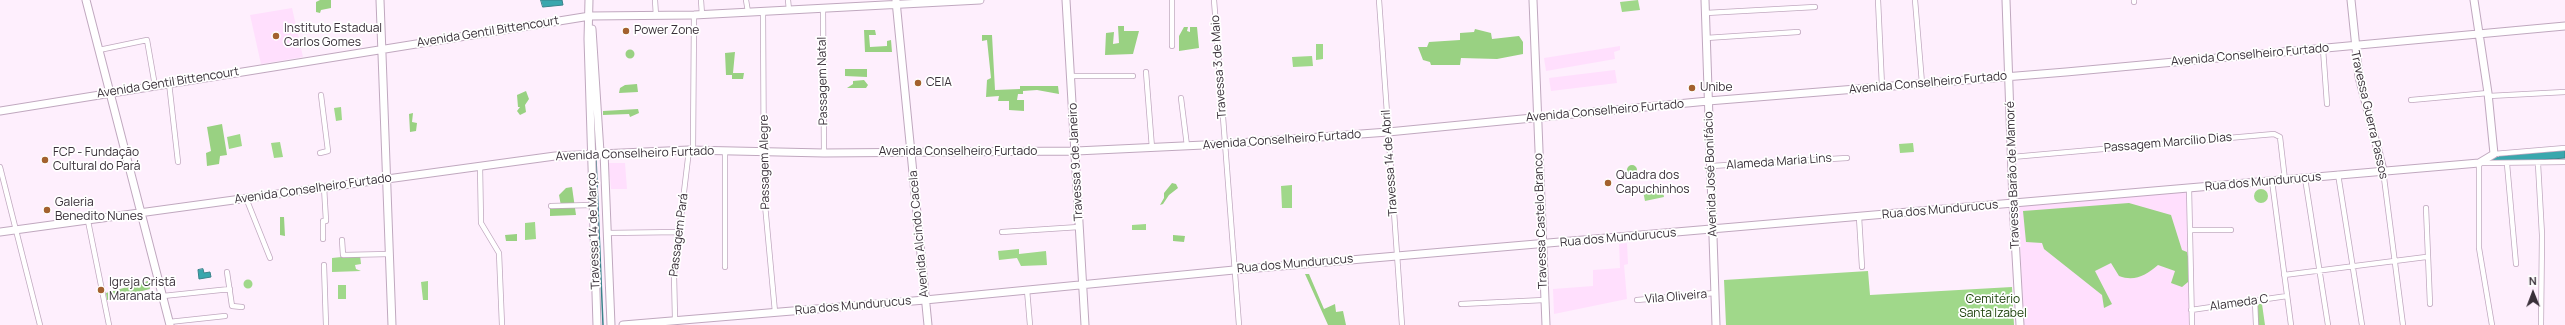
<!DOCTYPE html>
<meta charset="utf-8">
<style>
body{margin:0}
#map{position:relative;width:2565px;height:325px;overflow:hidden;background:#feeffd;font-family:Manrope,sans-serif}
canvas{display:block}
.north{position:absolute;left:2513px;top:273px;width:40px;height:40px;-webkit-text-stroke:3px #fff;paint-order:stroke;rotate:359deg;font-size:11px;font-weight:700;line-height:16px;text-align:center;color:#382f38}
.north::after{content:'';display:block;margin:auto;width:14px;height:18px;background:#382f38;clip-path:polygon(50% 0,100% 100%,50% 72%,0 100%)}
</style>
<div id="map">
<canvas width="2565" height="325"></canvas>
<div class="north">N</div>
</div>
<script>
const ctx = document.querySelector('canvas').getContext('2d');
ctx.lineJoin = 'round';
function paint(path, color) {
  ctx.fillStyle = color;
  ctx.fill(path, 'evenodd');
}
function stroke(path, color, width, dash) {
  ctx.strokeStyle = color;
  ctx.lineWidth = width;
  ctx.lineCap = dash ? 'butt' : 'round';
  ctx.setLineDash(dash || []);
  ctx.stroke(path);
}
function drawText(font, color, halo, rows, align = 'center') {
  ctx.font = font + ' Manrope,sans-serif';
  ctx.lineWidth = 3.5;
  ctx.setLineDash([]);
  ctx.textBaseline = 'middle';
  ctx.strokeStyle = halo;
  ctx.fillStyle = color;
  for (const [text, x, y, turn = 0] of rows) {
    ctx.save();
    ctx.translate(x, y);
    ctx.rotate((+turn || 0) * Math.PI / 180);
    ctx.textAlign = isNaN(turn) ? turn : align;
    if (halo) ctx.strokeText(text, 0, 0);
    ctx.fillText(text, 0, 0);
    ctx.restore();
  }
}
paint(new Path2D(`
 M292,8L303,57L261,64L250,15Z
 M1620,46V50L1614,52L1615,59L1546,71L1544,58Z
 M1615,70L1617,83L1551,91L1549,78Z
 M606,163H625L627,189H611L610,177L606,176Z
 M2189,188L2192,325H2024L2018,203Z
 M1627,243L1628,264L1624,265L1627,299L1554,314L1553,289L1593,286V270L1620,268L1619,244Z`), '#ffdffd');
paint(new Path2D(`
 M1638,0L1640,10L1622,12L1620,2Z
 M1316,44H1323V59L1316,60Z
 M1312,56L1313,66L1293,67L1292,57Z
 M341,107L342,120L336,121L334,108Z
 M240,134L242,146L229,149L227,137Z
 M280,142L283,157L274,158L271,143Z
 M1913,143L1914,152L1900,153L1899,144Z
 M1292,185V208H1282L1281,186Z
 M1662,187L1664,197L1645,201L1643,191Z
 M2254 196a7 7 0 1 1 14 0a7 7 0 1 1-14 0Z
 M535,222L536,239L525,240V223Z
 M1146,224V230H1132V225Z
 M1019,249V254L1046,251L1047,265L1021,266L1017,258L999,260L998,251Z
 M360,255L361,264L355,265L356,269L361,271L332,272V258Z
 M1868,271L1870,295L2012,287L2014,325H1726L1724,280Z
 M243.5 284a4.5 4.5 0 1 1 9 0a4.5 4.5 0 1 1-9 0Z
 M428,281V300H423L421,282Z
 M338,285H346V299H338Z
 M2257,304H2262L2265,325H2258Z`), '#a0d88a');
paint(new Path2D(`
 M320,0H331V8L321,10L320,13L316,12V2Z
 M1118,26H1124V31H1139L1133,54L1105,55L1106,33L1114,32L1113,44L1119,43Z
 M1184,27H1188L1187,31L1190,32V27H1197L1199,48L1179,51V36Z
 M1475,29L1491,33L1492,39L1519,36L1523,42V54L1497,59L1461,58L1460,65H1431L1430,62L1423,60L1418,47H1427L1429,42L1460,40V33L1474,32Z
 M864,30H875L876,35H869L870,47L887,46V41L891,40L892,52H865Z
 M982,35H992L995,90L1020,89V86H1058L1059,94L1037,90L1023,91V94H1018L1017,100H1024V111L1009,110V101H998L999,96L986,97L987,80L991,78L987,40L982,41Z
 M625.5 54a4.5 4.5 0 1 1 9 0a4.5 4.5 0 1 1-9 0Z
 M735,52L733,73H744L743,79H732V75H726L725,53Z
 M845,69H867V77L845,76Z
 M864,80L868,85L866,88H847L853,84V81Z
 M637,84L638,92L619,93L620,88L625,85Z
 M526,91L529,99L525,105L526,112L520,115L517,111L520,107H518L517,95Z
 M638,109L639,113L630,117L629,114L603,115V111Z
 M413,113L412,122L417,123L416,131L410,132L409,114Z
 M222,124L227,155L220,156L219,164L207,166L206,153L211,151L207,127Z
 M1627 170a5 5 0 1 1 10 0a5 5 0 1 1-10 0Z
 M1172,183L1176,184L1178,188L1169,195L1163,204L1160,205L1164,198V193Z
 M572,187L576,215L550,216V206H561L559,195L566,188Z
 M2129,203L2171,215L2182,250L2187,252L2190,266L2188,282L2182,287L2171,283L2175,271L2158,265C2146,275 2135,282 2119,276L2111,263L2095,271L2112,304L2104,308L2102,295L2044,249L2042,243L2026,242L2023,211Z
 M280,217H284L285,236L280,235Z
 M517,234V241H506L505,235Z
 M1173,235L1185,236L1184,242L1173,241Z
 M1305,274H1309L1324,309L1335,304L1336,312L1343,311L1346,325H1328Z
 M148,281L150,289L107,300L106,293Z`), '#99d182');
const water = new Path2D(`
 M541,0H562L563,5L543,7Z
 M2565,150V158L2498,163L2500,155Z
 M203,269L204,273L210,272L211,277L199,279L198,270Z`);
paint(water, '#39a7ad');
stroke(water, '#39838a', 1);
stroke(new Path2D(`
 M596,159L603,325`), '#39838a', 1.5);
stroke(new Path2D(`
 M2484,162L2505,159`), '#39a7ad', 6);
const street = new Path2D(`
 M655,0L656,16
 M701,0L702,15
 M746,0L748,12
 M788,0L789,10
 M1172,0V46
 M1214,0L1239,325
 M1379,0L1402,325
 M1878,0L1882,86
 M1915,0L1922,83
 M2134,0V2
 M823,8L824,153
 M763,11L764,194L775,312
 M1706,13L1815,7
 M1706,38L1798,32
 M2323,49L2327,104
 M99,50L147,40L155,86
 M1146,72L1152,148
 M1071,76H1133
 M169,83L178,162
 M2489,96L2565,92
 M1181,98L1187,146
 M2411,100L2488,93
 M693,150L694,15
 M320,153L328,151L321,95
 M2494,154L2565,148
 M2012,157L2274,134L2280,137L2285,180
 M2507,164L2516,264
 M2538,164L2542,235L2541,325
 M480,166L481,223L499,253L502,325
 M1711,166L1847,158
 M0,167L40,325
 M2383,170L2403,325
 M2338,174L2362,325
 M2305,178L2328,325
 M2272,181L2291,325
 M2189,188L2192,325
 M246,198L270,258
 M551,206L593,205
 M2426,208L2430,304
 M1859,217L1862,267
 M88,221L109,325
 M2191,230H2231
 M1002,232L1079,227
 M607,233L680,232
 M323,239V221H326L324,187
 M342,240L343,255L390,254
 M324,265L326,325
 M725,267V151
 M227,272L232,306L242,307
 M2284,275L2426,257
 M1027,290L1030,325
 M163,296L230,289
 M1637,300L1715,293
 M2255,301L2256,325
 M1461,304L1544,300
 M2191,310L2287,296
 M675,319L674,275L689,150
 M169,322L225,316
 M2492,325L2479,248V163L2565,162`);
const secondary = new Path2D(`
 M86,0L170,325
 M380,0L392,325
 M589,0L588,39L597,325
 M1066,0L1085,325
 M1533,0L1546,325
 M1705,0L1716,325
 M2006,0L2013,203L2020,325
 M2351,0L2359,77L2383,170
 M896,1L928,325
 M592,29L600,152
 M0,111L590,16L694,15L980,0
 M604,152L611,325
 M0,232L555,156L689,150L824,153L1076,151L1225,144L1388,132L1708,101L2066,72L2565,26
 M623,325L925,300L1234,270L2479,163L2494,154L2488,93L2474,0`);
stroke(street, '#c0a8bf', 6);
stroke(secondary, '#c0a8bf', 9);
stroke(street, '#fff', 4.5);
stroke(secondary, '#fff', 7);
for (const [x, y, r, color] of [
 [626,31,4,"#a3612e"],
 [276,36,4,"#a3612e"],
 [918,83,4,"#a3612e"],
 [1692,88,4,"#a3612e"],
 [45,160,4,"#a3612e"],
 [1608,183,4,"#a3612e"],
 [47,210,4,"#a3612e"],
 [101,290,4,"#a3612e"]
]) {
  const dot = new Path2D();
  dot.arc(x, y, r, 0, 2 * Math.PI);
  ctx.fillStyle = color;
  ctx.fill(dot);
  stroke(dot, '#fff', 1.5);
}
drawText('12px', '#382f38', '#fff', [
 ["Instituto Estadual",284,29],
 ["Carlos Gomes",284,43],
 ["Power Zone",634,31],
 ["CEIA",926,83],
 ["Unibe",1700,88],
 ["FCP - Fundação",53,153],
 ["Cultural do Pará",53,167],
 ["Quadra dos",1616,176],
 ["Capuchinhos",1616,190],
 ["Galeria",55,203],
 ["Benedito Nunes",55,217],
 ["Igreja Cristã",109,283],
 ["Maranata",109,297]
], 'left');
drawText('12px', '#382f38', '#fff', [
 ["Avenida Gentil Bittencourt",488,32,-9],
 ["Avenida Conselheiro Furtado",2250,55,-5],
 ["Travessa 3 de Maio",1219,67,-94],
 ["Passagem Natal",823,81,-91],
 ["Avenida Gentil Bittencourt",168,83,-9],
 ["Avenida Conselheiro Furtado",1928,83,-5],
 ["Avenida Conselheiro Furtado",1605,111,-5],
 ["Travessa Guerra Passos",2369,115,77],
 ["Avenida Conselheiro Furtado",1282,140,-4],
 ["Passagem Marcílio Dias",2168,143,-5],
 ["Avenida Conselheiro Furtado",958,152],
 ["Avenida Conselheiro Furtado",635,154,-2],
 ["Passagem Alegre",765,162,-91],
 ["Travessa 9 de Janeiro",1076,162,-93],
 ["Alameda Maria Lins",1779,162,-4],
 ["Travessa 14 de Abril",1390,163,-94],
 ["Avenida José Bonifácio",1711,174,-92],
 ["Travessa Barão de Mamoré",2013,175,-92],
 ["Rua dos Mundurucus",2263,182,-5],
 ["Avenida Conselheiro Furtado",313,189,-8],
 ["Rua dos Mundurucus",1940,210,-5],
 ["Travessa Castelo Branco",1541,221,-92],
 ["Travessa 14 de Março",594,231,-92],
 ["Avenida Alcindo Cacela",919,234,-95],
 ["Passagem Pará",679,235,-83],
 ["Rua dos Mundurucus",1618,238,-5],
 ["Rua dos Mundurucus",1295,264,-5],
 ["Vila Oliveira",1676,297,-5],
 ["Alameda C",2239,303,-8],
 ["Rua dos Mundurucus",853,306,-5]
]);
drawText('12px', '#1c400a', '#fff', [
 ["Cemitério",1993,300],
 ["Santa Izabel",1993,314]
]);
</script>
